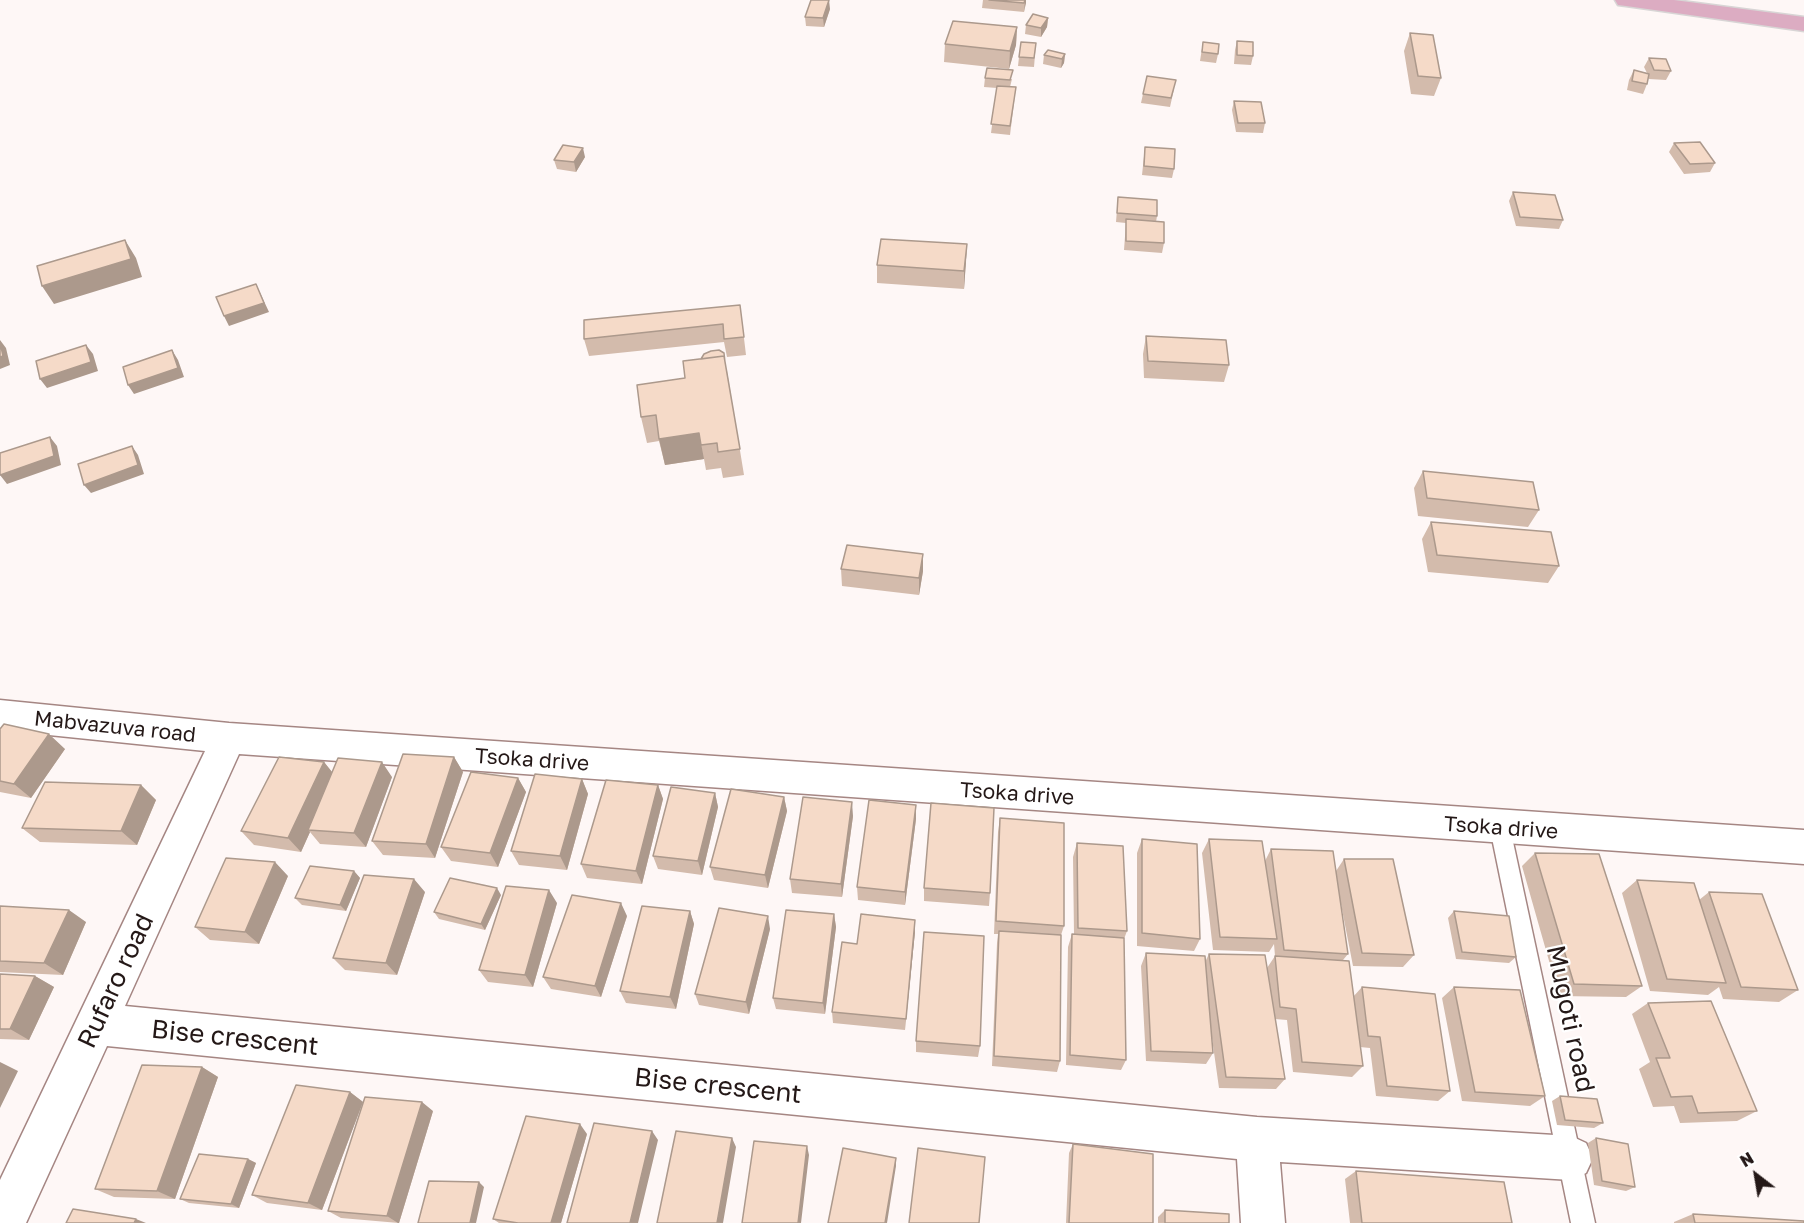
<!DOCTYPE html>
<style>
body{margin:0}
#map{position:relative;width:1804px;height:1223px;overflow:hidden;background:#fef7f6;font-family:"Golos Text",sans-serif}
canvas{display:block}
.north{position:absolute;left:1726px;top:1145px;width:60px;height:60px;-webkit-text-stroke:4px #fff;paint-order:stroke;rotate:329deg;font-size:16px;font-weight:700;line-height:24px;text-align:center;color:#241817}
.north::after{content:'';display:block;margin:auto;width:21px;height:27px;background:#241817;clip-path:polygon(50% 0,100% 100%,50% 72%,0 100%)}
</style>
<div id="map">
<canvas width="1804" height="1223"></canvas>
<div class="north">N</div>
</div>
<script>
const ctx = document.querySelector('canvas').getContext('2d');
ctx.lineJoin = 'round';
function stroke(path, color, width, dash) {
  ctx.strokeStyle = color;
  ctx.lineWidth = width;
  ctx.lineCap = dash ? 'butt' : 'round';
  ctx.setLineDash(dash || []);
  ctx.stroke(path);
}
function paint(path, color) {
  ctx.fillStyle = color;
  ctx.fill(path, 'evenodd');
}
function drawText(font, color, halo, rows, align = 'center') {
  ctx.font = font + ' "Golos Text",sans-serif';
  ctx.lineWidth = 4.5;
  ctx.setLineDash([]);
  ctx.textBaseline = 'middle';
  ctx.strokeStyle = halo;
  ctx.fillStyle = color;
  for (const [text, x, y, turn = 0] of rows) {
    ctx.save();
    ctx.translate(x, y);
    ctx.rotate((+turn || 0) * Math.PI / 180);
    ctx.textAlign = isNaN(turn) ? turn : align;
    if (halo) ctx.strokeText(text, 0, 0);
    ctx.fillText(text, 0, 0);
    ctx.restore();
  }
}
const service = new Path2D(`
 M1500,819L1507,821L1510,828L1595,1223H1571L1490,828L1493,821Z`);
const minor = new Path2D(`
 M0,700L229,723L1804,830V864L239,754L125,1006L1257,1117L1571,1136L1586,1143L1593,1158L1586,1173L1571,1180L1280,1162L1285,1223H1241L1237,1159L107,1046L26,1223H0V1180L205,751L0,730Z`);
const primary = new Path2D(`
 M1615,0H1674L1804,17V31L1626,6L1618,5Z`);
stroke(service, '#a58683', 3);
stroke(minor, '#a58683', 3);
stroke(primary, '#d8d5d5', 3);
paint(service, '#fff');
paint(minor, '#fff');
paint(primary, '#dcacc2');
paint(new Path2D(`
 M983,0H1026L1024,12L982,8Z
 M830,9L824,27L806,26L805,17Z
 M1048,18L1047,27L1041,37L1025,34L1026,25Z
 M1017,27L1016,45L1009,69L944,62L945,44Z
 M1410,33L1441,78L1434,96L1411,94L1404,51Z
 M1237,41L1253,56L1251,65L1234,64L1235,50Z
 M1203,42L1218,54L1216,63L1200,61Z
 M1036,43L1034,67L1018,66L1019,57Z
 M1065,54L1064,63L1061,68L1043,64L1044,55Z
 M1649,58L1671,71L1666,80L1649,79L1648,77L1647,84L1643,94L1627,90L1629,80L1634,70L1647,73L1644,67Z
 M985,78L1012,79L1010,87H1016L1010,135L991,133L997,88L984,87Z
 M1174,89L1170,107L1141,103L1143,94Z
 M1234,101L1265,123L1263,133L1236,132L1232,110Z
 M1674,143L1715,163L1710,172L1684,174L1669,152Z
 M1145,147L1174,169L1172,178L1142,175Z
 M585,157L576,172L557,169L554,160Z
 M1513,192L1563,220L1559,229L1516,226L1509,201Z
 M1118,197L1157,216L1156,222L1164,243L1162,253L1124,250L1126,223L1116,222Z
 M967,244L964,289L877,283V265Z
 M740,305L746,355L727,357L724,342L589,356L584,339Z
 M1146,336L1229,365L1224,382L1144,378L1143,354Z
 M701,359L727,371L744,475L723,478L721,468L706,470L704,459L665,465L659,441L647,443L641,417L685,378Z
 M1423,471L1539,510L1528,527L1418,516L1414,488Z
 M1431,522L1559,566L1548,583L1428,572L1422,539Z
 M923,554V571L919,595L842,586L841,569Z
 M0,729L65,749L31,798L0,792Z
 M454,757L463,772L435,858L383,855L372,841Z
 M324,762L332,772L392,777L366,847L320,844L310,832L301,852L254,845L241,831Z
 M518,778L526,792L498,867L451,861L441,847Z
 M582,779L588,794L567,870L519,865L511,851Z
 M141,785L156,800L137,845L40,842L22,828Z
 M658,785L663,799L642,884L587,878L581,864Z
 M715,793L718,807L702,875L658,869L653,856Z
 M784,797L787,811L768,888L714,880L710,867Z
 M916,805V819L905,905L858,900L857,887Z
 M853,816L842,897L792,893L790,879Z
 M1000,818L1064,926L1061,935L1060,1061L1057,1072L992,1066L997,943L998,934H994L998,832Z
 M1142,839L1200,939L1194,951L1137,946V853Z
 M1209,839L1265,861L1271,849L1336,871L1344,859L1414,955L1403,967L1353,966L1339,894L1348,954L1343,960L1353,997L1362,987L1450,1091L1438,1101L1376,1096L1370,1048L1360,1047L1363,1066L1352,1077L1293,1072L1287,1020L1275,1019L1285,1079L1276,1089L1219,1088L1211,1031L1213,1053L1206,1064L1146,1061L1141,966L1146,953L1205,962L1209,954L1267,968L1275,956L1274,944L1269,952L1213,950L1202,853Z
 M1077,843L1127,931L1124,939L1126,1060L1121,1070L1066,1065L1068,947L1072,934H1074L1073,857Z
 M1535,853L1642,986L1626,997L1559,996L1522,866Z
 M354,871L360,878L346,911L302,905L295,898Z
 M288,876L259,944L210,940L195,927Z
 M1637,880L1699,900L1709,892L1798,990L1779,1002L1723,999L1719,987L1708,995L1650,991L1622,893Z
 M924,888L990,893L989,906L924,901Z
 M425,892L397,975L345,970L333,958Z
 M501,895L485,930L439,919L434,912Z
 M557,903L533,987L488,982L479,970Z
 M0,906L86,922L63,975L0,972Z
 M690,911L694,924L676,1009L626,1003L620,991Z
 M1454,911L1516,957L1509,963L1456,959L1448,918Z
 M834,914L836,927L825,1014L776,1009L773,998Z
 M627,916L601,997L551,989L543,977Z
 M915,920V932L905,1030L833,1023L832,1012L857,944Z
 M770,929L749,1014L699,1005L695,994Z
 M0,974L35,976L54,987L29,1040L0,1039Z
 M1454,987L1545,1096L1530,1106L1462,1101L1442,998Z
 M1648,1003L1757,1111L1737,1121L1680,1123L1674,1106L1653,1107L1639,1069L1650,1062L1632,1014Z
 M916,1041L980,1046L978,1057L916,1052Z
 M202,1067L218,1077L175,1199L114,1197L95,1189Z
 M350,1092L363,1102L322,1210L267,1203L252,1195Z
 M1560,1096L1603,1123L1594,1128L1557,1125L1552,1101Z
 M433,1111L399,1223L341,1218L328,1211Z
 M587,1134L561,1223H499L493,1219Z
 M1596,1138L1635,1187L1626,1191L1594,1185L1588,1143Z
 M1073,1144L1153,1223H1066L1069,1153Z
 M248,1159L256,1163L239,1208L189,1203L180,1199Z
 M1356,1171L1512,1223H1350L1345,1179Z
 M1165,1210L1229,1223H1158V1217Z
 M1693,1214L1804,1223H1674V1222Z`), '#d3bbac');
paint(new Path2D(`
 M829,0L830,9L824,27L823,18Z
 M1025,0H1026V3L1024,12Z
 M1048,18L1047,27L1041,37V28Z
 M1017,27L1016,45L1009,69L1010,51Z
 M1065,54L1064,63L1061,68L1062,59Z
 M583,148L585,157L576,172L574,162Z
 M125,240L136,258L142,277L54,304L42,286Z
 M967,244L966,262L964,289V271Z
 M256,284L269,312L229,326L224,316Z
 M0,340L6,348L10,365L0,369Z
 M86,345L93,354L98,371L47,388L40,379Z
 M172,350L178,360L184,377L134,394L128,385Z
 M699,433L704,459L665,465L659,439Z
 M50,437L57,446L61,465L7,484L0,475Z
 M132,446L138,455L144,474L91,493L84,485Z
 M923,554V571L919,595V578Z
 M49,734L65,749L31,798L14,784Z
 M454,757L463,772L435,858L426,844Z
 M324,762L336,777L308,830L310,832L301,852L288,838Z
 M382,762L392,777L366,847L354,833Z
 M518,778L526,792L498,867L490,853Z
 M582,779L588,794L567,870L560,856Z
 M141,785L156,800L137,845L121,831Z
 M658,785L663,799L642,884L636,871Z
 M715,793L718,807L702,875L698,861Z
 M784,797L787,811L768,888L765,875Z
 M852,802L853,816L842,897L841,884Z
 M916,805V819L905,905V892Z
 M275,862L288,876L259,944L245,932Z
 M354,871L360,878L346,911L340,905Z
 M414,879L425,892L397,975L386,963Z
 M497,888L501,895L485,930L481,924Z
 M549,890L557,903L533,987L525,975Z
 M621,903L627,916L601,997L595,986Z
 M69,910L86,922L63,975L44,963Z
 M690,911L694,924L676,1009L670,997Z
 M834,914L836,927L825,1014L823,1003Z
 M768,916L770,929L749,1014L746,1002Z
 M915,920V932L905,1030Z
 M35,976L54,987L29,1040L10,1029Z
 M0,1062L18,1071L0,1108Z
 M202,1067L218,1077L175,1199L157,1191Z
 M350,1092L363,1102L322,1210L308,1203Z
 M422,1102L433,1111L399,1223H398L387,1216Z
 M580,1124L587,1134L561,1223H551Z
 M652,1131L658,1140L638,1223H630Z
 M732,1138L736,1147L723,1223H717Z
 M807,1146L809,1155L801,1223H798Z
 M896,1158V1166L887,1223H885Z
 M248,1159L256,1163L239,1208L231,1204Z
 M479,1182L484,1187L476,1223H470Z
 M136,1219L146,1223H134Z`), '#ac998c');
const building = new Path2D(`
 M811,0H829L823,18L805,17Z
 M989,0H1025L1024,3Z
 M1033,14L1048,18L1041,28L1026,25Z
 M953,21L1017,27L1010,51L945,44Z
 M1410,33L1433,35L1441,78L1418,76Z
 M1237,41L1253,42V56L1237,55Z
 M1021,42L1036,43L1034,58L1019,57Z
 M1203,42L1219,44L1218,54L1202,52Z
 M1048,50L1065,54L1062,59L1044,55Z
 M1649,58L1666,59L1671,71L1654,70Z
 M987,68L1013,70L1010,80L985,78Z
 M1634,70L1649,74L1647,84L1632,81Z
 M1147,76L1176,80L1171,98L1143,94Z
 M997,86L1016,87L1010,126L991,124Z
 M1234,101L1261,102L1265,123H1238Z
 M1700,142L1715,163L1690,164L1674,143Z
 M563,145L583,148L574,162L554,160Z
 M1145,147L1175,149L1174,169L1144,166Z
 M1513,192L1555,195L1563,220L1520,217Z
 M1118,197L1157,200V216L1117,213Z
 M1126,219L1164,222V243L1126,241Z
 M881,239L967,244L964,271L877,265Z
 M125,240L131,259L42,286L37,266Z
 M256,284L264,303L224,316L216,297Z
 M740,305L744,337L724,339L723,324L584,339V320Z
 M1146,336L1226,340L1229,365L1148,361Z
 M0,342L3,356L0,357Z
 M86,345L91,362L40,379L36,361Z
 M172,350L178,368L128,385L123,367Z
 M719,350L724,353L725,362L724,356L701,359L704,354L711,351Z
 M724,356L740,449L718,452L717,443L701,445L699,433L659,439L656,415L641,417L637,385L685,378L683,361Z
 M50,437L54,456L0,475V453Z
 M132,446L138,465L84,485L78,464Z
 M1423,471L1533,482L1539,510L1427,498Z
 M1431,522L1551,532L1559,566L1437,555Z
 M847,545L923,554L919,578L841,569Z
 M4,724L49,734L14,784L0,781V729Z
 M403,754L454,757L426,844L372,841Z
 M279,757L324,762L288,838L241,831Z
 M338,758L382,762L354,833L308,830Z
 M471,772L518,778L490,853L441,847Z
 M535,774L582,779L560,856L511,851Z
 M606,780L658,785L636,871L581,864Z
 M45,782L141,785L121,831L22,828Z
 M671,787L715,793L698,861L653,856Z
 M731,789L784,797L765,875L710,867Z
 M803,797L852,802L841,884L790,879Z
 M869,800L916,805L905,892L857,887Z
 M931,803L994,808L990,893L924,888Z
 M1000,818L1064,823V926L996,921Z
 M1142,839L1197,844L1200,939L1142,933Z
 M1209,839L1262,841L1277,939L1220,937Z
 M1077,843L1123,846L1127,931L1078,928Z
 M1271,849L1333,851L1348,954L1284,950Z
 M1535,853L1599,854L1642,986L1574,984Z
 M226,858L275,862L245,932L195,927Z
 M1344,859H1393L1414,955L1362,953Z
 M310,866L354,871L340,905L295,898Z
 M364,875L414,879L386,963L333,958Z
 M450,878L497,888L481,924L434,912Z
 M1637,880L1694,883L1726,983L1667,979Z
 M506,886L549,890L525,975L479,970Z
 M1709,892L1762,894L1798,990L1741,987Z
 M572,895L621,903L595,986L543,977Z
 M0,906L69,910L44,963L0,961Z
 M642,906L690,911L670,997L620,991Z
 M719,908L768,916L746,1002L695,994Z
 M786,910L834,914L823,1003L773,998Z
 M1454,911L1509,916L1516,957L1462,952Z
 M861,914L915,920L906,1019L832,1012L842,942L857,944Z
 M999,931L1061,935L1060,1061L994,1056Z
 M924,932L984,936L980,1046L916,1041Z
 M1072,934L1124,938L1126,1060L1070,1055Z
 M1146,953L1205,956L1213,1053L1151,1051Z
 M1209,954L1265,955L1285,1079L1226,1077Z
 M1275,956L1349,961L1363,1066L1302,1062L1296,1009L1280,1007Z
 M0,974L35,976L10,1029H0Z
 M1362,987L1435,994L1450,1091L1387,1086L1380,1037L1368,1036Z
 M1454,987L1520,990L1545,1096L1475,1092Z
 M1711,1001L1757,1111L1698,1113L1692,1096L1671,1097L1656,1058H1670L1648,1003Z
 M142,1065L202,1067L157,1191L95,1189Z
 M296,1085L350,1092L308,1203L252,1195Z
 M1560,1096L1597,1099L1603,1123L1565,1120Z
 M365,1097L422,1102L387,1216L328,1211Z
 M526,1116L580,1124L551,1223H518L493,1219Z
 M594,1123L652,1131L630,1223H567Z
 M676,1131L732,1138L717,1223H657Z
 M1596,1138L1628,1144L1635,1187L1602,1181Z
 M754,1141L807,1146L798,1223H742Z
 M1073,1144L1153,1154V1223H1069Z
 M843,1148L896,1158L885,1223H828Z
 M918,1148L985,1157L979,1223H909Z
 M199,1154L248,1159L231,1204L180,1199Z
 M1356,1171L1504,1182L1512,1223H1362Z
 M429,1181L479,1182L470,1223H418Z
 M73,1209L136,1219L134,1223H66Z
 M1165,1210L1229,1214V1223H1165Z
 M1693,1214L1804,1221V1223H1695Z`);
paint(building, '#f5dac8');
stroke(building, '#ac998c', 1.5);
drawText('21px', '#241817', '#fff', [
 ["Mabvazuva road",115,727,6],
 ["Tsoka drive",532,760,4],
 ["Tsoka drive",1017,794,4],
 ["Tsoka drive",1501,828,4]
]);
drawText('26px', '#241817', '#fff', [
 ["Rufaro road",116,981,-65],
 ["Mugoti road",1570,1019,78],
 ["Bise crescent",235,1038,6],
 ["Bise crescent",718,1086,6]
]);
</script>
